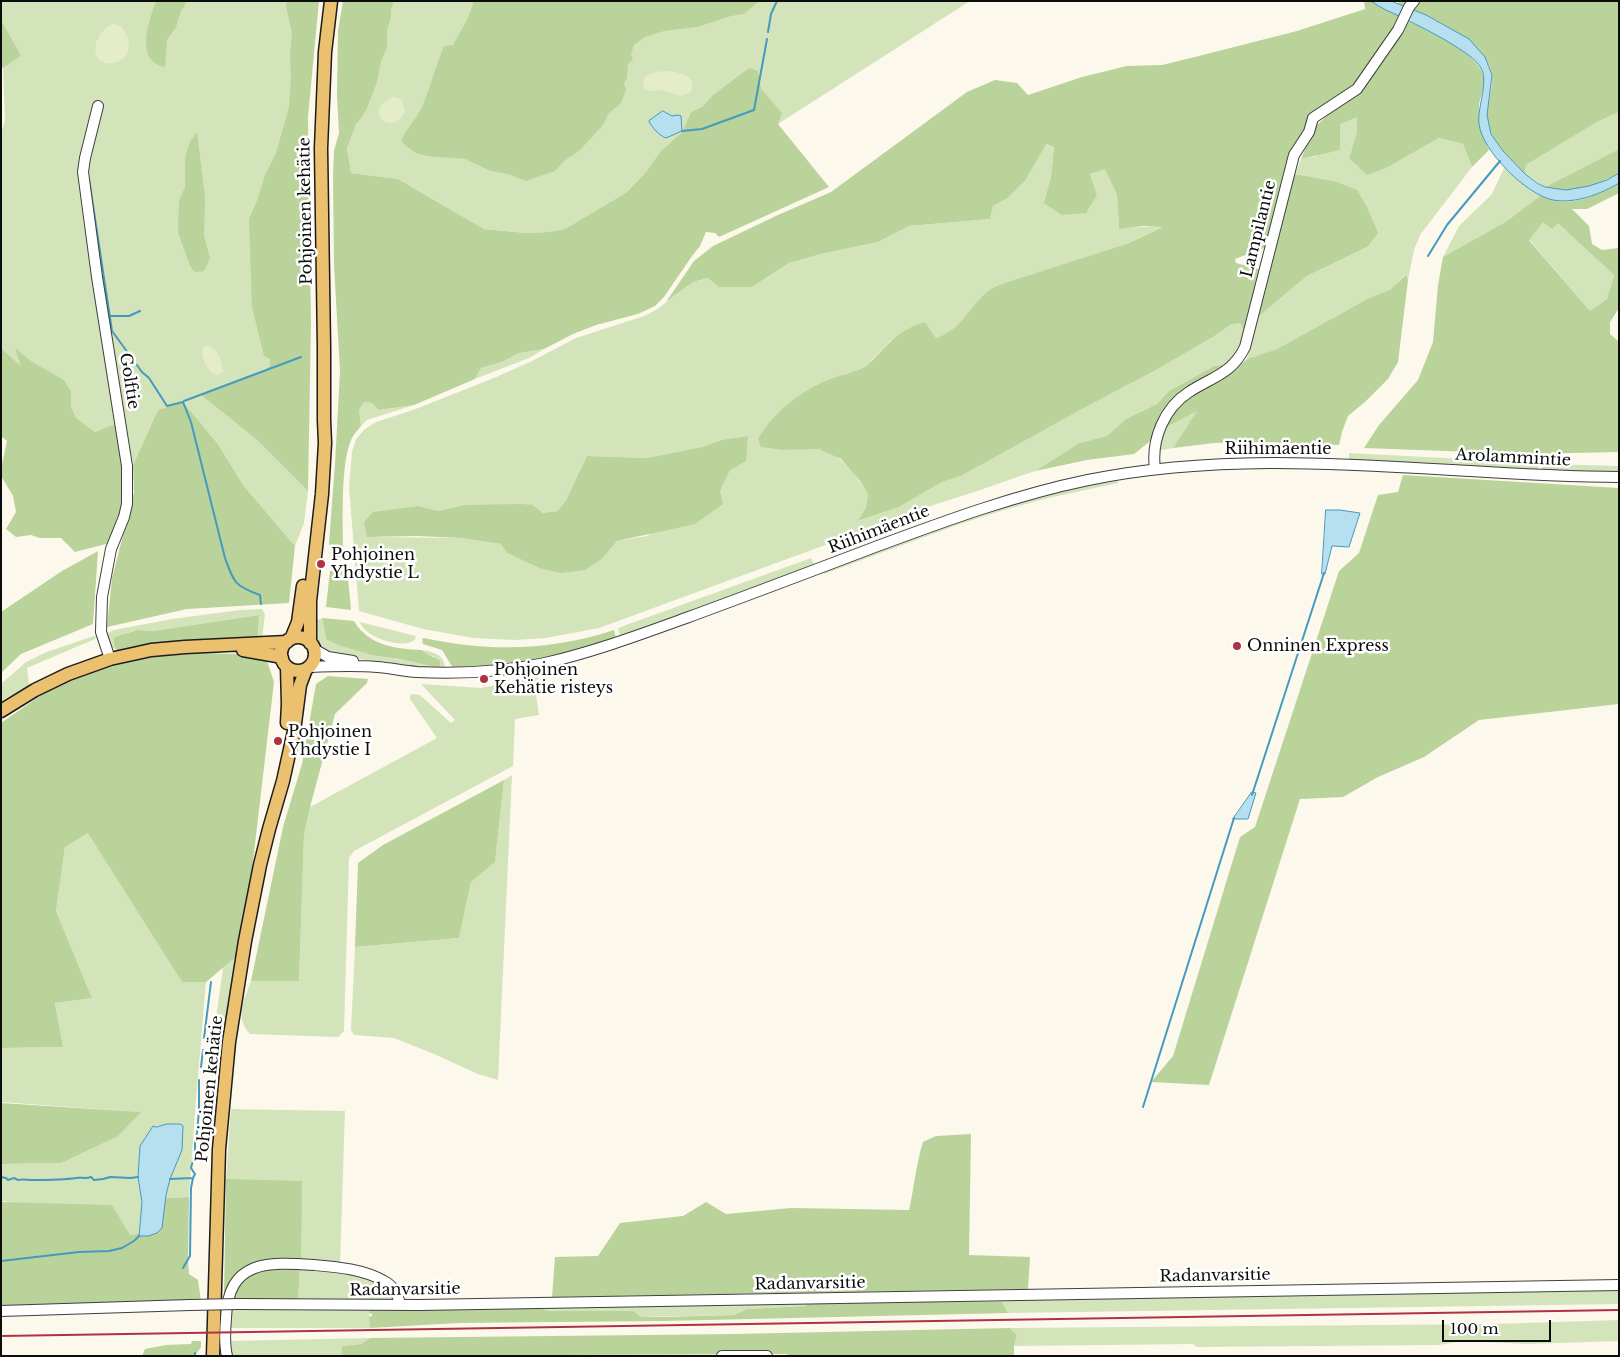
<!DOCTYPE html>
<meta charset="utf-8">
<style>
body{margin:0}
#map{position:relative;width:1620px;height:1357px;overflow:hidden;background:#fdf8ec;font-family:"Libre Baskerville",serif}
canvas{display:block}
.frame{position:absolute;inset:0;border:2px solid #0c0c0c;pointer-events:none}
.scale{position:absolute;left:1442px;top:1320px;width:109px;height:22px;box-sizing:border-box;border:2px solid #0c0c0c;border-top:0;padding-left:6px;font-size:15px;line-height:18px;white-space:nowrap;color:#0c0c0c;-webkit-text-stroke:4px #fff;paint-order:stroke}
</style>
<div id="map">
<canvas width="1620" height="1357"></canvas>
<div class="frame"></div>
<div class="scale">100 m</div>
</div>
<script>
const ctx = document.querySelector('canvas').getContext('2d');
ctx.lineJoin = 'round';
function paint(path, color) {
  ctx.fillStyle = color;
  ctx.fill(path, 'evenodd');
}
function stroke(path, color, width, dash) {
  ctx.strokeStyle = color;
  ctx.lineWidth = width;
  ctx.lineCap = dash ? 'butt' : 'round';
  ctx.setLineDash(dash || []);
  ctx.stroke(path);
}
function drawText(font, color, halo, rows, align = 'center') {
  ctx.font = font + ' "Libre Baskerville",serif';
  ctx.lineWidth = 5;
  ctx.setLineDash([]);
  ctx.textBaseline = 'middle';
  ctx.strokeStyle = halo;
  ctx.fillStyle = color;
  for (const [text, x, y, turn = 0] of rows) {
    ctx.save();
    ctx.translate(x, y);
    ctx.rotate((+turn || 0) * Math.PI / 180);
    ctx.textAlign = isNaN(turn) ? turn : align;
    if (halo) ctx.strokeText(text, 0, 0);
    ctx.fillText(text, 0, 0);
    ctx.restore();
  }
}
paint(new Path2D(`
 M1,1H305L274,367L201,395L257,440L308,491L304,523L295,546L243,485L218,444L183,402L158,410L133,465L125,422L95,432L50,399L22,367L1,348V134L5,120L3,68L21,56L1,31Z
 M370,1H970L778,124L712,96L703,106L691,112L682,132L660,152L646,172L627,192L565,229L548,232L526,233L484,229L398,179L351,173L347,148L356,123Z
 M1619,112V149L1545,187L1525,174L1526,165L1597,122Z
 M1357,116V132L1349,158L1388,167L1439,138L1463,144L1472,167L1420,235L1414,250L1408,280L1405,275L1391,290L1369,298L1277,349L1247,359L1258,317L1307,276L1367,247L1334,181L1295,174L1301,159L1317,156L1340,123Z
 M1045,144L1054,147L1051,177L1045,203L1097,195L1090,174L1105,168L1117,195L1119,228L1165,226L1129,243L1028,276L963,320L947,335L936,338L925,322L890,341L868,364L851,374L828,380L800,395L775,416L783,450C794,450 807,447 818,449C840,452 857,477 868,494L866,508L859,521L899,507L942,482L961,476L1086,407L1156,370L1213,337L1230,325L1240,323L1246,335L1230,364L1214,366L1169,391L1157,404L1126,419L1107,436L1079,443L1035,471L980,490L887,520L839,540L599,628L546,638L514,640L473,638L423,629L359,611L349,487L352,452L356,439L365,429L376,422L413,410L494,378L532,361L576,338L644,316L656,310L693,282L709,278L752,287L789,263L821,254L878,242L909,226L990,219L993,206L1008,198L1025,181ZM748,436V440L730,469L720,491L647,536L617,541L603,558L541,569L507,553L501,544L462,538L367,537L419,506L438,511L465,505H533L543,513L558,511L566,500L587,456L647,458L702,447L721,440Z
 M1504,168L1529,189L1541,195L1507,221L1443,257L1459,226L1492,194Z
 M1543,221L1558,222L1614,275L1607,299L1590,311L1529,239Z
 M544,349L529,358L475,379L481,368L502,362L519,353Z
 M364,402L372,403L379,410L414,405L367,420L361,426L359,410Z
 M1198,410L1173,448L1156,451L1163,429Z
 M1349,453L1538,463L1539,464L1537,471L1349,460Z
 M1543,464L1619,466V473L1545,471L1542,469Z
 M1117,479L1118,483L1048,498L1004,510L957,525L824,574V571C920,535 1016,497 1117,479Z
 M811,558L814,564L813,566L620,637L618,628Z
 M262,609L265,614L262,640H258L259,615L153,631L137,630L114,637C113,642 114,646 118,651L111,647L106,634L114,630L172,619L240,610Z
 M315,617L319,620L322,618L326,639L376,656L401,659L435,657L425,654L422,650C433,652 443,654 445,666L443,668L389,665L327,652C313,645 316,631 315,617Z
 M360,622L416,636C414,652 365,640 360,622Z
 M94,636H96L95,639L27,668L29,684L27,688L1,706V684L26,662L44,653Z
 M538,677V684L535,688L539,715L515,719L513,766L354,851L349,858L344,1031L338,1037L250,1034C234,1016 244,1001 251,981H299L304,835L310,807L437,738L410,699L411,694L420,695L451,723L455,720L421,684L481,688Z
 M512,775L498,1080L478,1074L434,1054L394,1038L354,1035L351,1030L355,947L459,938L471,882L495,861L504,780Z
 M89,832L182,982H206L195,1112L189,1197L162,1198L144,1234L130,1235L5,1201L1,1202V1164L61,1163L140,1112L1,1102V1048L63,1047L55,1003L92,998L56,911L65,847Z
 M236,957L223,1039C219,1041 217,1041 213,1040L223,968Z
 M231,1109L345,1111L340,1265L301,1262L226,1179Z
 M300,1266L356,1273L392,1290L394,1301L298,1303Z
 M1619,1288V1304L1008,1313L1002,1302H935L906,1298Z
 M810,1301L805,1306L747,1309L734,1315L640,1317L549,1311L534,1306Z
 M369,1307L370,1328H227L228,1308Z
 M1619,1320V1341L1527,1344L1463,1341L1438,1345L1197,1347L1193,1344L1014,1346L1017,1335L1010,1328L1494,1324Z
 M370,1338L361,1344L342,1346L341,1356H230L228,1341Z`), '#d4e4ba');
paint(new Path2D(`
 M156,1H187L181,11L176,27L167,40L165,67C134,61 149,21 156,1Z
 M287,1H319L308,117L311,322L308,491L257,440L201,395L264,371L270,366V359L264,356L252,307L249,219L257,201L265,175L276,153L289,107L291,79L290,57L292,33L286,6Z
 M343,1H394L391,9V18L387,30V48L381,61L377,82L367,108L359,121L356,124L347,148L351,173L398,179L484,229L526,233L548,232L565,229L627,192L646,172L660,152L682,132L691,112L703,106L712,96L749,68L758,71L761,89L782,113L778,124L829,187L719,237L715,233L706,232L700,246L692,256L664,297L655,306L638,314L596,325L573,334L544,349L519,353L502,362L481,368L475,379L414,405L379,410L372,403L364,402L359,410L361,426C358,430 354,434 352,438C340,461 343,526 343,554L338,558L332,553L329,543L335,464L340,371L334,265L333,176L334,151L339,133L337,94L338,31Z
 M474,1H759L744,14L731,16L697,27L664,31L645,37L634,45L631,54L633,59L628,64L627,78L624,84L626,90L621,103L609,113L603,125L580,150L564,161L555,171L526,181L508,174L491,171L465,159L427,156L416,153L406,146L401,141C407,128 417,118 423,105C431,85 436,65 444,46L453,45L468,18Z
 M1364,1H1371L1402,17L1355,88L1313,115L1306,125L1289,159L1269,246L1235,259L1236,263L1262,270L1246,335L1240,323L1230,325L1213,337L1156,370L1086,407L961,476L942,482L899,507L858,521L866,508L868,494L860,481L841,459L819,449L783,450L761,447L758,439C773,413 800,391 828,380C841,374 854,374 867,365C875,359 881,350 889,343C898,334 913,325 925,322L936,338C960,331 968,309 986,293C989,290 995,287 999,285L1129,243L1163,227L1143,226L1119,229L1117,195L1105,169L1090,174L1097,195L1086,213L1062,215L1044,203L1051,177L1054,147L1046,144L1025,181L1008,198L993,206L990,219L909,226L878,242L821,254L789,263L752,287H719L708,278L693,282L666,302L694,261L713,246L778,215L831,192L967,92L995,80L1017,83L1028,95L1082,77L1127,66L1162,65L1191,58L1297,31L1365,9Z
 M1399,1H1619V112L1597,122L1526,165L1525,174C1509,157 1486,138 1487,113C1488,101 1493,87 1492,75C1488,41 1426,14 1398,4Z
 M1,20L21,56L3,68L1,67Z
 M1406,20C1428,31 1481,52 1484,79C1485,87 1480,97 1479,105C1478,118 1483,138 1489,150L1472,167L1463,144L1439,138L1388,167L1367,175L1349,158L1357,132V117L1340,124V150L1301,159L1313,129L1334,109Z
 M197,132L205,197L204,236L210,258L204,271L195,272L190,266L178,232L179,201L185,187V157L190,142Z
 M1619,149V173C1603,182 1583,191 1565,190C1558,190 1551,188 1545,187Z
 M1295,174L1334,181L1357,190L1367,207L1378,233L1367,247L1307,276L1258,317L1281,220Z
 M1619,183V193L1587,209H1572L1589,226L1592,244L1602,250L1619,248V308L1610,322V334L1619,342V452L1528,454L1364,448L1379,425L1418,380L1433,342L1438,285L1443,257L1507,221L1541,195C1545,197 1549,199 1552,200C1574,206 1601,194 1619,183ZM1543,222L1552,229L1558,223L1614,275L1607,299L1590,311L1529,240Z
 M1406,275L1408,280L1398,362L1388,379L1366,401L1348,416L1342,432L1339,445L1265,442L1214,443L1173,448L1197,411L1163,429L1175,409L1191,396L1217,382L1236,369L1247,359L1277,349L1369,298L1390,290Z
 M1,348L21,366L15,348L32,362L64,380L71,392V407L76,418L95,432L116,424L121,449L124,496L120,515L110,543L75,552L61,538H40L31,535L16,537L6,529L16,512L13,496L1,476V469L7,441L1,436Z
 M1230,364L1187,390L1154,438L1134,454L1087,460L1035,471L1079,443L1107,436L1126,419L1157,404L1169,391L1214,366Z
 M183,402L218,444L243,485L295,546L289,603L187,609L107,627L112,578L134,493L133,465L158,410Z
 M748,436L746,461L730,470L720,491L723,504L695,524L617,541L603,558L585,570L561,573L541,569L507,553L501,544L461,538L417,536L367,537L364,522L373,512L419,506L438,511L465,505L521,504L533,505L543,513L558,511L566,500L587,456L647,458L702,447L721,440Z
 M1403,475L1619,488V704L1479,720L1424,757L1378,777L1343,797L1300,799L1209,1085L1151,1082L1173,1056L1240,837L1255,827L1339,571L1359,553L1378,495L1398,492Z
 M98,551L93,624L21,654L1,673V612L62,571Z
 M341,570L348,578L351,610L326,607L330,571Z
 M259,615L258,640L118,651C114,647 113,642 114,637L138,630L153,631Z
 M322,618L354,621C369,646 396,649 422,650C427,656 434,656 440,661V666L436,667L401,659L376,656L338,645L326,639Z
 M614,630L616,638C582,650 546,660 511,665C492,668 472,667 453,668L442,650L423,644L422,639L424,638C490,652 550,651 614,630Z
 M196,653L239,654L267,661L274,682L249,895L236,957L206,982H182L88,833L65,847L56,911L92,998L55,1003L63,1047L1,1048V723L53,687L92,671L156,656Z
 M328,676L368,679L367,683L335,714L310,807L304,835L299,981H251L283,827L302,764L316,684Z
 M504,780L495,862L471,882L459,938L355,947L358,863L383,845Z
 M1,1103L141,1112L118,1136L61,1163L1,1164Z
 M971,1134L969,1255L1030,1257L1028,1289L552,1297L555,1257L598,1256L620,1223L683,1216L706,1202L726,1214L791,1208L909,1210C914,1188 916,1164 923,1142L936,1136Z
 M226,1179L302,1181L301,1262L282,1261L232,1279L228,1286L224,1296Z
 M189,1197L188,1262L189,1274L198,1280L201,1301L1,1307V1202L112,1205L130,1235L144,1233L162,1198Z
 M300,1266L298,1303L229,1301L234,1287L256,1270Z
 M906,1298L935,1302H1002L1008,1313L664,1321L459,1323L370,1328L369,1317L372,1316V1314L369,1313V1307L534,1306L549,1311H633L641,1317H664L734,1315L747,1309L805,1306L810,1301Z
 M1010,1328L1017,1335L1014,1346V1356H788L787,1354L341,1356L342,1346L361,1344L370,1338L734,1334Z
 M192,1341H201V1347L195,1356H142L145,1349L166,1345L191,1344Z`), '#b9d39a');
paint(new Path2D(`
 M113,24L121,26C150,64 89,78 96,44C98,35 104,28 113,24Z
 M666,71C678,72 698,75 691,92L682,96L661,90L649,91L644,88L643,81C648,72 656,72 666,71Z
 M393,97L401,99L405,111C393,139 361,111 393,97Z
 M205,346C218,346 222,361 223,372L218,375L213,374C206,367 203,360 202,350Z`), '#e4ecca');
const water = new Path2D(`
 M1371,1H1391L1426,15L1469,39L1485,57L1492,75L1487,115L1491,134L1503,151L1525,174L1537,183L1545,187L1566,190L1589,186L1607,180L1619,173V183C1601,194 1575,204 1553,200C1527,195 1482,151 1479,124C1477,107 1489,82 1481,68C1475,58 1464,52 1455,46C1438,35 1419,26 1401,17C1391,12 1380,8 1371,1Z
 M663,111L672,116L678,115L681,116L682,131L666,138C660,136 651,127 649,121Z
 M1326,510H1340L1360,513L1349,547L1332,546L1325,574H1322Z
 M1252,792L1256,793L1248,819H1233Z
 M167,1124H180L183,1126L182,1150L170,1179L166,1195L162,1228L157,1233L148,1236H139L142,1202L138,1177L140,1146L153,1126L156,1127Z`);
paint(water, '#b6dff0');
stroke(water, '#449abf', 1);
stroke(new Path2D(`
 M768,32L771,14L777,1
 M682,131L702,129L754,110L767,39
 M89,179L112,331L142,372L149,378L167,406L183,402L191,422L225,558C234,583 235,586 260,595L261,604
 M1428,256L1447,225L1500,161
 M109,316H129L140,311
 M184,401L301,357
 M1252,795L1324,573
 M204,1038L211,982
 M201,1067L203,1050
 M1143,1107L1234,818
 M1,1177L6,1178L8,1180L14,1178L18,1180C23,1179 27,1180 33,1180C47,1180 63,1180 76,1178C81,1177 85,1179 91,1177L94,1180L103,1179L110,1177L130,1178L138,1177
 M193,1178L195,1174L191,1168L195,1153V1140L197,1133L199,1110V1080
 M170,1179L193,1178L191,1188L190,1256L183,1268
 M1,1261L79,1252L109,1251L122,1248L134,1241L139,1236
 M195,1356V1353`), '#449abf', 2);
const minor = new Path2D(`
 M98,106L85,158L83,172L97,277L127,466V504L124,517L111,549L102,597L101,632L110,659
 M1155,469C1151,440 1164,408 1189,392C1212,377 1232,374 1245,347L1294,155L1309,132L1313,118L1357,89L1398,30L1409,7L1414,1
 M314,649L328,657L353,661
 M310,667C332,666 355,665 377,667C390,668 404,671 417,672C460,674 503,672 545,663C593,652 639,635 686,618C749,595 812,571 875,547C945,521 1015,495 1088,480C1264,444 1441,476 1619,477
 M238,1304L419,1305L1619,1285
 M1,1311L190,1305
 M227,1356C224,1344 225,1330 226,1318C228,1260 267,1262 314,1265C337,1267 363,1269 384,1281C394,1286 398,1294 400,1305
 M722,1356H767`);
const major = new Path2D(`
 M281 654a17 17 0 1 1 34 0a17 17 0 1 1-34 0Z
 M291,639L298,622L303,586
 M310,643V601L322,494L325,443L324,420V348L321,148L325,52L331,1
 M243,650L277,656L282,658
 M1,711L35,690L68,674L110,659L133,654L151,650L185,647L287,642
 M287,723L288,704L287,667
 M213,1356L219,1149L229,1042L245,941L260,865L269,829L283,781L294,731L300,685L306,669`);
stroke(minor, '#3f3f3f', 12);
stroke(major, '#1d1d1d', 15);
stroke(minor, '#fff', 10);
stroke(major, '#ebc16f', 12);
stroke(new Path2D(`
 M1,1336L1619,1310`), '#ae3243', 2);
const minorBridge = new Path2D(`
 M190,1305L238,1304`);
stroke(minorBridge, '#3f3f3f', 12, []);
stroke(minorBridge, '#fff', 10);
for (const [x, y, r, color] of [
 [321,564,5,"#ae3243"],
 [1237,646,5,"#ae3243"],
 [484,679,5,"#ae3243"],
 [278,741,5,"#ae3243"]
]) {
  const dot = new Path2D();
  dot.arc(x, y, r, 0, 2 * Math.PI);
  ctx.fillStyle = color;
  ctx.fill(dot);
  stroke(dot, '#fff', 2);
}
drawText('16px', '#0c0c0c', '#fff', [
 ["Pohjoinen kehätie",306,211,-91],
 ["Lampilantie",1259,229,-76],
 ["Golftie",129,381,81],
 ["Riihimäentie",1278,449],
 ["Arolammintie",1513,458,3],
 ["Riihimäentie",879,530,-21],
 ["Pohjoinen kehätie",210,1089,-84],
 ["Radanvarsitie",1215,1276,-1],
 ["Radanvarsitie",810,1284,-1],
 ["Radanvarsitie",405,1290,-1]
]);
drawText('16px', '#0c0c0c', '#fff', [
 ["Pohjoinen",331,555],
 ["Yhdystie L",331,573],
 ["Onninen Express",1247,646],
 ["Pohjoinen",494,670],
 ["Kehätie risteys",494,688],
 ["Pohjoinen",288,732],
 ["Yhdystie I",288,750]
], 'left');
</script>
